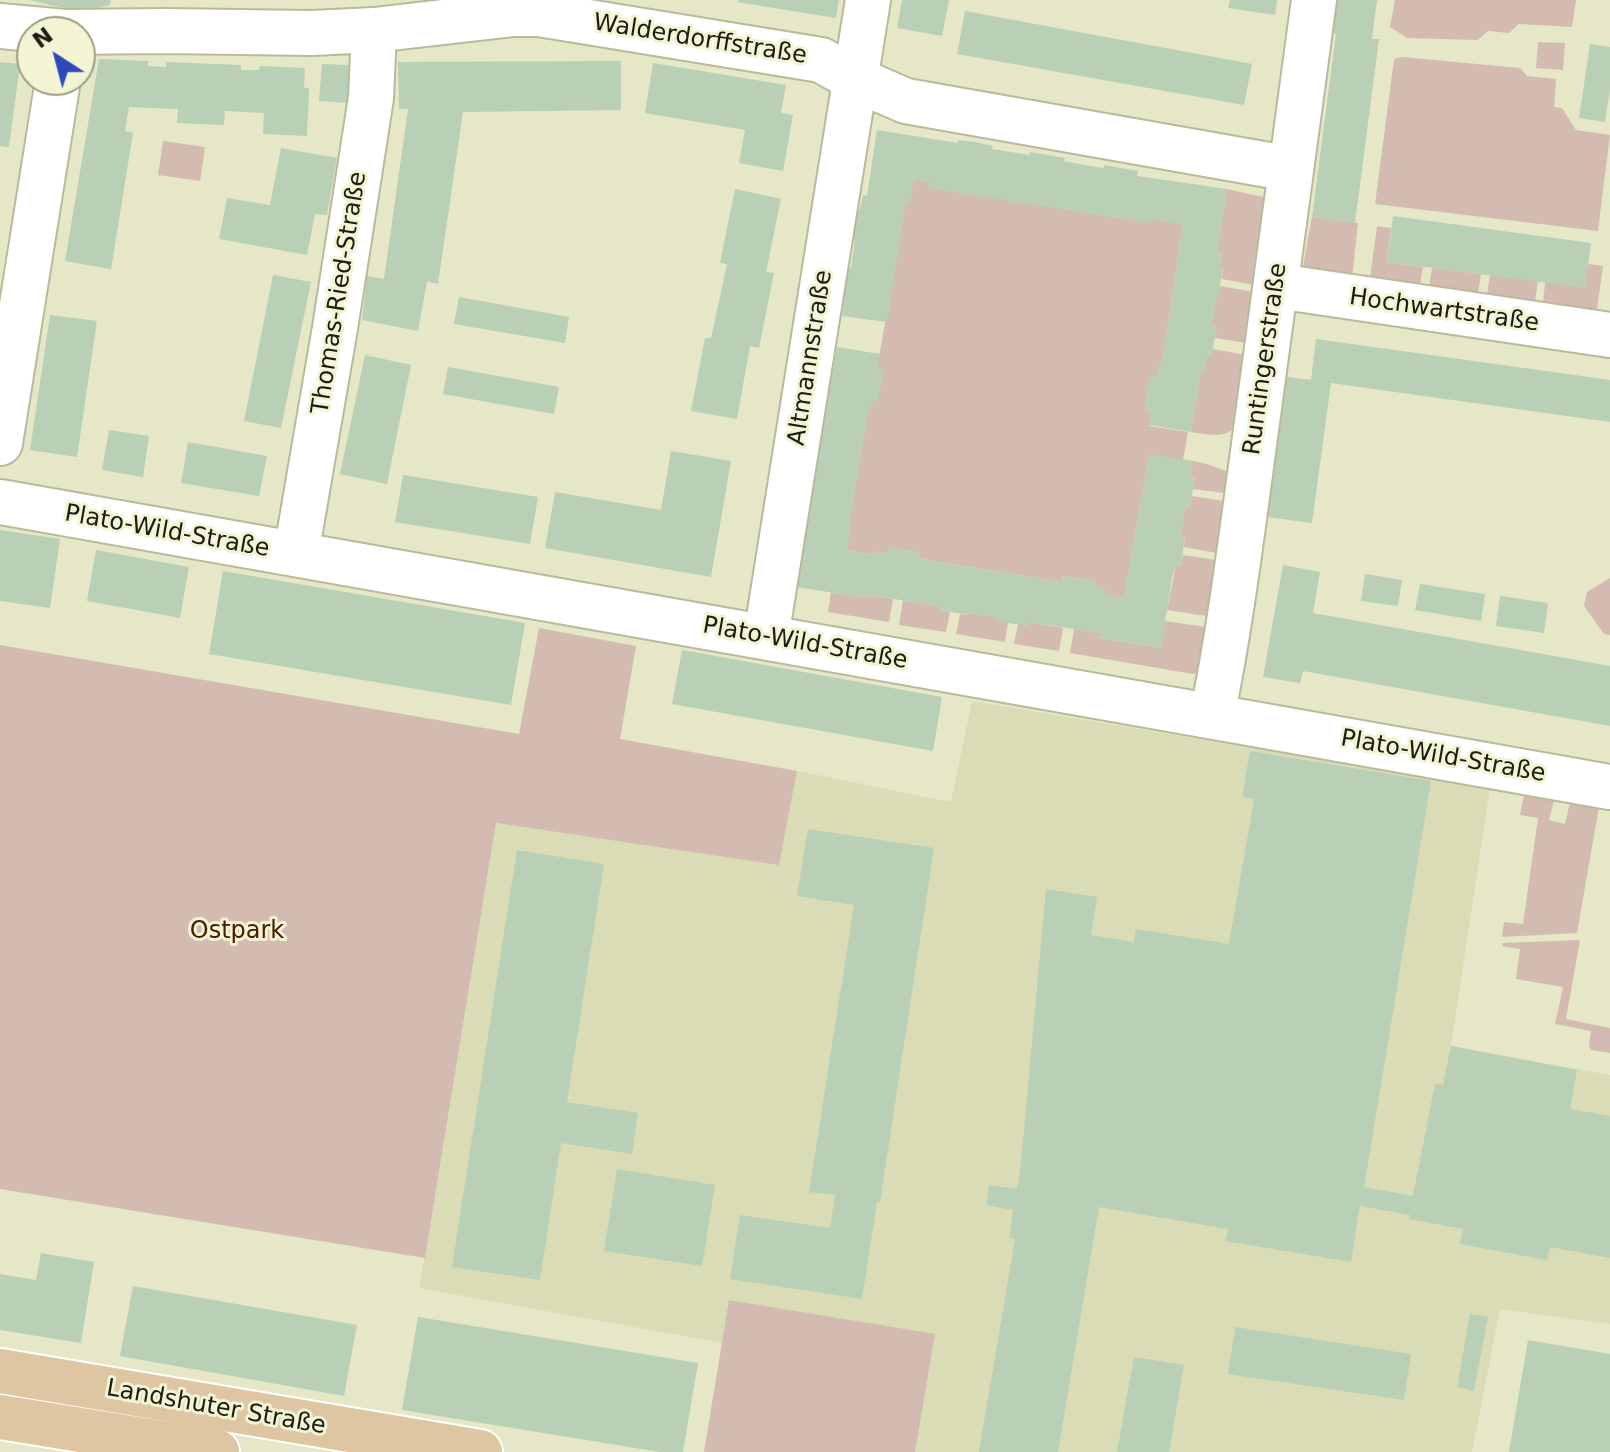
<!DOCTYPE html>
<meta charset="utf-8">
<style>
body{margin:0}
#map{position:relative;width:1610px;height:1452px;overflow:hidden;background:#e5e7c7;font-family:"DejaVu Sans",sans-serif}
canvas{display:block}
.north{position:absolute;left:16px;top:16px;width:80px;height:80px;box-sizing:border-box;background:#f2f4d4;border:2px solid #9c9e86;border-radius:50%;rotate:324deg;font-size:22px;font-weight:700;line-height:32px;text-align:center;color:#1c1c11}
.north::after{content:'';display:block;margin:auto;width:28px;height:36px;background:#3049ba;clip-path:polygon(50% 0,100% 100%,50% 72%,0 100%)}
</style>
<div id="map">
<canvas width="1610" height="1452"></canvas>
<div class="north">N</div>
</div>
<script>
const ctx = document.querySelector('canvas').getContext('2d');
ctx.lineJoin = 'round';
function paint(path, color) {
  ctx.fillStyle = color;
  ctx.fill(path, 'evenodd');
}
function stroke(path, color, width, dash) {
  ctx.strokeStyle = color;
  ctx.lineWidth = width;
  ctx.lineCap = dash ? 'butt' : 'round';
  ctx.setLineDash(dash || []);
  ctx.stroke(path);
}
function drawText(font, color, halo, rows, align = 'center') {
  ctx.font = font + ' "DejaVu Sans",sans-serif';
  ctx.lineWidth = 6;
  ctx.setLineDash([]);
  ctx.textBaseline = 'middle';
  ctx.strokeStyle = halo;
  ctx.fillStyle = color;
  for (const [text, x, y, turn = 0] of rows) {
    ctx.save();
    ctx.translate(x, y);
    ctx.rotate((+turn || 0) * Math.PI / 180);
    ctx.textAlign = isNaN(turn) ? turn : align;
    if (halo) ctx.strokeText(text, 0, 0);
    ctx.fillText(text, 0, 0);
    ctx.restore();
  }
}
paint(new Path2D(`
 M972,701L1490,788L1451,1046L1610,1075V1324L1500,1309L1472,1452H704L722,1343L419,1288L435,1199L496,823L779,864L797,771L951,802Z`), '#dadcb6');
paint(new Path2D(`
 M1395,0H1576L1572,27L1519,24L1509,33L1488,31L1478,40L1407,38L1390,27Z
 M1538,42L1565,43L1563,70L1536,68Z
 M1402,57L1520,68L1527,76L1556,79L1554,107L1562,108L1576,130L1610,135L1598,231L1375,204L1394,59Z
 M163,141L205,147L200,181L158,175Z
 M913,179L1183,224L1162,364L1157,376H1150L1145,409L1151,411L1149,426L1188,432L1183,460L1149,455L1124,598L1106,595V590L1095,587L1096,581L1063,576L1062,582L933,561L920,559L889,547L888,554L875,551L874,555L847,550L849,530H848L868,410H870L871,400L877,401L883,371L877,369L906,202H910Z
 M1227,189L1263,197L1266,200L1254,285L1222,279L1223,268L1219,267L1222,252L1217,251Z
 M1312,217L1358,223L1352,278L1306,271L1303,267Z
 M1377,226L1391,228L1387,262L1423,267L1420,285L1370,278Z
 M1588,264L1603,266L1597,309L1543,303L1545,283Z
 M1432,268L1481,274L1478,293L1429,287Z
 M1490,275L1538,281L1535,301L1487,295Z
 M1220,286L1254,292L1246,343L1215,338L1217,327L1211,326L1216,298H1218Z
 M1213,349L1246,355L1234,428C1223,439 1206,434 1191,432L1201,370L1204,371L1207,357H1211Z
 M1193,461L1207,464L1226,471L1227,475L1225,493L1193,489L1195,478L1190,476Z
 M1192,496L1224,501L1217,553L1184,547L1185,537L1181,535L1185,507L1190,508Z
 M1183,555L1216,560L1207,616L1167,610L1176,565L1181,566Z
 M1610,578V635L1604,634L1584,606L1587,592Z
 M831,592L867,598L868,595L893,599L889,622L828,612Z
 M903,600L939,606V610L950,612L946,632L899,625Z
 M970,613L995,616L1008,623L1005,642L956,634L960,614L969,615Z
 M1165,621L1205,627L1197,672L1193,674L1070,653L1074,629L1099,633V638L1161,648Z
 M1029,622L1063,628L1059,651L1014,644L1018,624L1028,626Z
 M539,628L636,646L620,739L797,771L779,865L496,823L425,1258L0,1189V645L519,734Z
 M1524,795L1554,800L1549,820L1565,824L1570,802L1599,807L1577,933L1502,937L1504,922L1523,924L1538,818L1520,815Z
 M1580,940L1566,1019L1610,1028V1053L1591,1050L1589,1046L1591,1031L1555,1024L1563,987L1516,979L1520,949L1502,946L1503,943Z
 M729,1300L935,1334L915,1452H704Z`), '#d3bbb1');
paint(new Path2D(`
 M30,0H111L110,5L84,11L49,5Z
 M738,0H839L836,18L737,2Z
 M902,0H949L942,36L897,28Z
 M1230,0H1277L1275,15L1228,8Z
 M1337,0H1377L1372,39H1379L1355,223L1312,217L1336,34L1332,33Z
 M965,11L1252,64L1244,105L957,54Z
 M1590,44L1610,47V89L1605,122L1579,118Z
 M99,59L148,61V66L166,67V62L241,65V70H259L260,66L305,68L304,88H309L307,136L263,134L264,113L225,111L224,125L177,123L178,109L129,107L125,131L133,133L111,269L65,261Z
 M621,61V110L463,112L438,284L427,281L418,331L362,320L367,276L384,279L408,109H399L398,62Z
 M0,62L20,64L9,147L0,146Z
 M653,63L786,85L781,113L793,115L783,171L739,163L745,130L645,113Z
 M322,64L349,65L347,103L319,101Z
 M877,130L958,143V140L975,142L993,146L992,149L1030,155V152L1048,155L1065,158L1064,161L1084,165L1104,168V165L1138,171L1137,176L1227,189L1217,251L1222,252L1219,267H1223L1218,299L1216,298L1211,326L1217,327L1211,358L1207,357L1205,371L1201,370L1191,432L1149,425L1151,411L1145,410L1150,375L1157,376L1159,363L1162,364L1183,224L1150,219L1149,223L928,188L929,182L913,179L910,203L906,202L887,322L842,316L844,299H841L846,267L851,268L855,241L850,240L856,209H860L863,195L867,196Z
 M281,148L337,158L327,215L315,214L307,255L219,239L227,198L270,205Z
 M735,189L781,199L766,272L774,273L759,348L750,346L737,419L691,411L705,338H711L727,264L720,263Z
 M1393,216L1591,243L1585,288L1387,262Z
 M273,275L311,282L281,428L244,421Z
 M459,297L569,317L565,343L454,324Z
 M50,315L97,321L77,457L30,450Z
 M1316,339L1610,380V422L1331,383L1312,523L1267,517L1287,377L1311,380Z
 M837,347L880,354L877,369L883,371L878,402L871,400L870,411L868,410L848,530H850L847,550L874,555L875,551L888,554L889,547L921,552L920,559L933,561L1062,582L1063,576L1096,581L1095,587L1107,590L1106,595L1124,598L1149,454L1193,461L1190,476L1195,477L1190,508L1185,507L1181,535L1185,536L1181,566L1176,565L1172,578L1161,648L1099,638V633L1029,622V626L995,621V616L970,613V615L938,610L939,606L868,595L867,598L796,587L824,403L827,404Z
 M365,355L411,365L387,484L340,474Z
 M448,367L559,387L554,414L443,394Z
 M109,430L149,436L143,477L102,470Z
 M188,442L267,456L259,496L181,483Z
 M671,451L731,461L711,577L545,548L555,492L661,510Z
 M403,475L538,497L530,544L395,522Z
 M0,530L60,539L50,608L0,601Z
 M96,550L189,567L180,618L87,601Z
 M1283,565L1320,572L1313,613L1610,666V726L1303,671L1300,683L1263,677Z
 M223,571L525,623L511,705L209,654Z
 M1365,574L1402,580L1398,606L1361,601Z
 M1420,584L1485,594L1481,621L1415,610Z
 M1500,596L1548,603L1544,633L1496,626Z
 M682,650L942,697L933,751L672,704Z
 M1250,751L1431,781L1364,1187L1413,1196L1435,1084L1443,1085L1451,1046L1577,1070L1570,1109L1610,1116V1258L1550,1247L1547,1260L1460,1244L1463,1229L1409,1219L1410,1215L1360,1206L1351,1262L1225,1241L1228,1229L1099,1207L1058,1452H979L1015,1239L1009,1238L1013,1210L986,1205L989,1185L1017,1189L1021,1163L1046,889L1097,897L1091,935L1134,942L1136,929L1229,944L1254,799L1242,797Z
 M808,829L934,848L880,1202H877L862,1299L730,1279L740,1215L830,1228L835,1195L809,1192L854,905L797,896Z
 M517,850L604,864L567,1102L638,1113L632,1154L561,1143L540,1280L452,1267Z
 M617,1169L715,1185L702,1266L604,1251Z
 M41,1253L94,1262L81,1343L0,1330V1274L36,1280Z
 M133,1286L357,1325L344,1396L120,1356Z
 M1470,1314L1488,1317L1474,1391L1457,1387Z
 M418,1317L698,1363L683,1452H660L402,1410Z
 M1235,1327L1411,1354L1404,1400L1228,1374Z
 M1528,1340L1610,1354V1452H1509Z
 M1134,1357L1184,1365L1169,1452H1117Z`), '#b9cfb6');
const minor = new Path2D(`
 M0,26L65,32L164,31L312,33L374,30L514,14H539L821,60L855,79L906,101L1291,169
 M1277,286L1610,335
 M0,443L58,80
 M0,502L1610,787
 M296,554L335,328L371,98L374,30
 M766,637L868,0
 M1212,716C1230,629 1241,540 1253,452C1274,301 1293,151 1314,0`);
const major = new Path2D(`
 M0,1371L480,1452
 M0,1417L217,1452`);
stroke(minor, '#b9ba9c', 48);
stroke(major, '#fff', 48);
stroke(minor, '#fff', 44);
stroke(major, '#ddc6a1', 44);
drawText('24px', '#1c1c11', '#f2f4d4', [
 ["Walderdorffstraße",700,40,9],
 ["Thomas-Ried-Straße",340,293,-81],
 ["Hochwartstraße",1444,311,8],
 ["Altmannstraße",811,358,-81],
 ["Runtingerstraße",1266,359,-82],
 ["Plato-Wild-Straße",167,532,10],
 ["Plato-Wild-Straße",805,644,10],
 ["Plato-Wild-Straße",1443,757,10],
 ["Landshuter Straße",216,1408,10]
]);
drawText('24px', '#481a01', '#f2f4d4', [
 ["Ostpark",237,932]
]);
</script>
